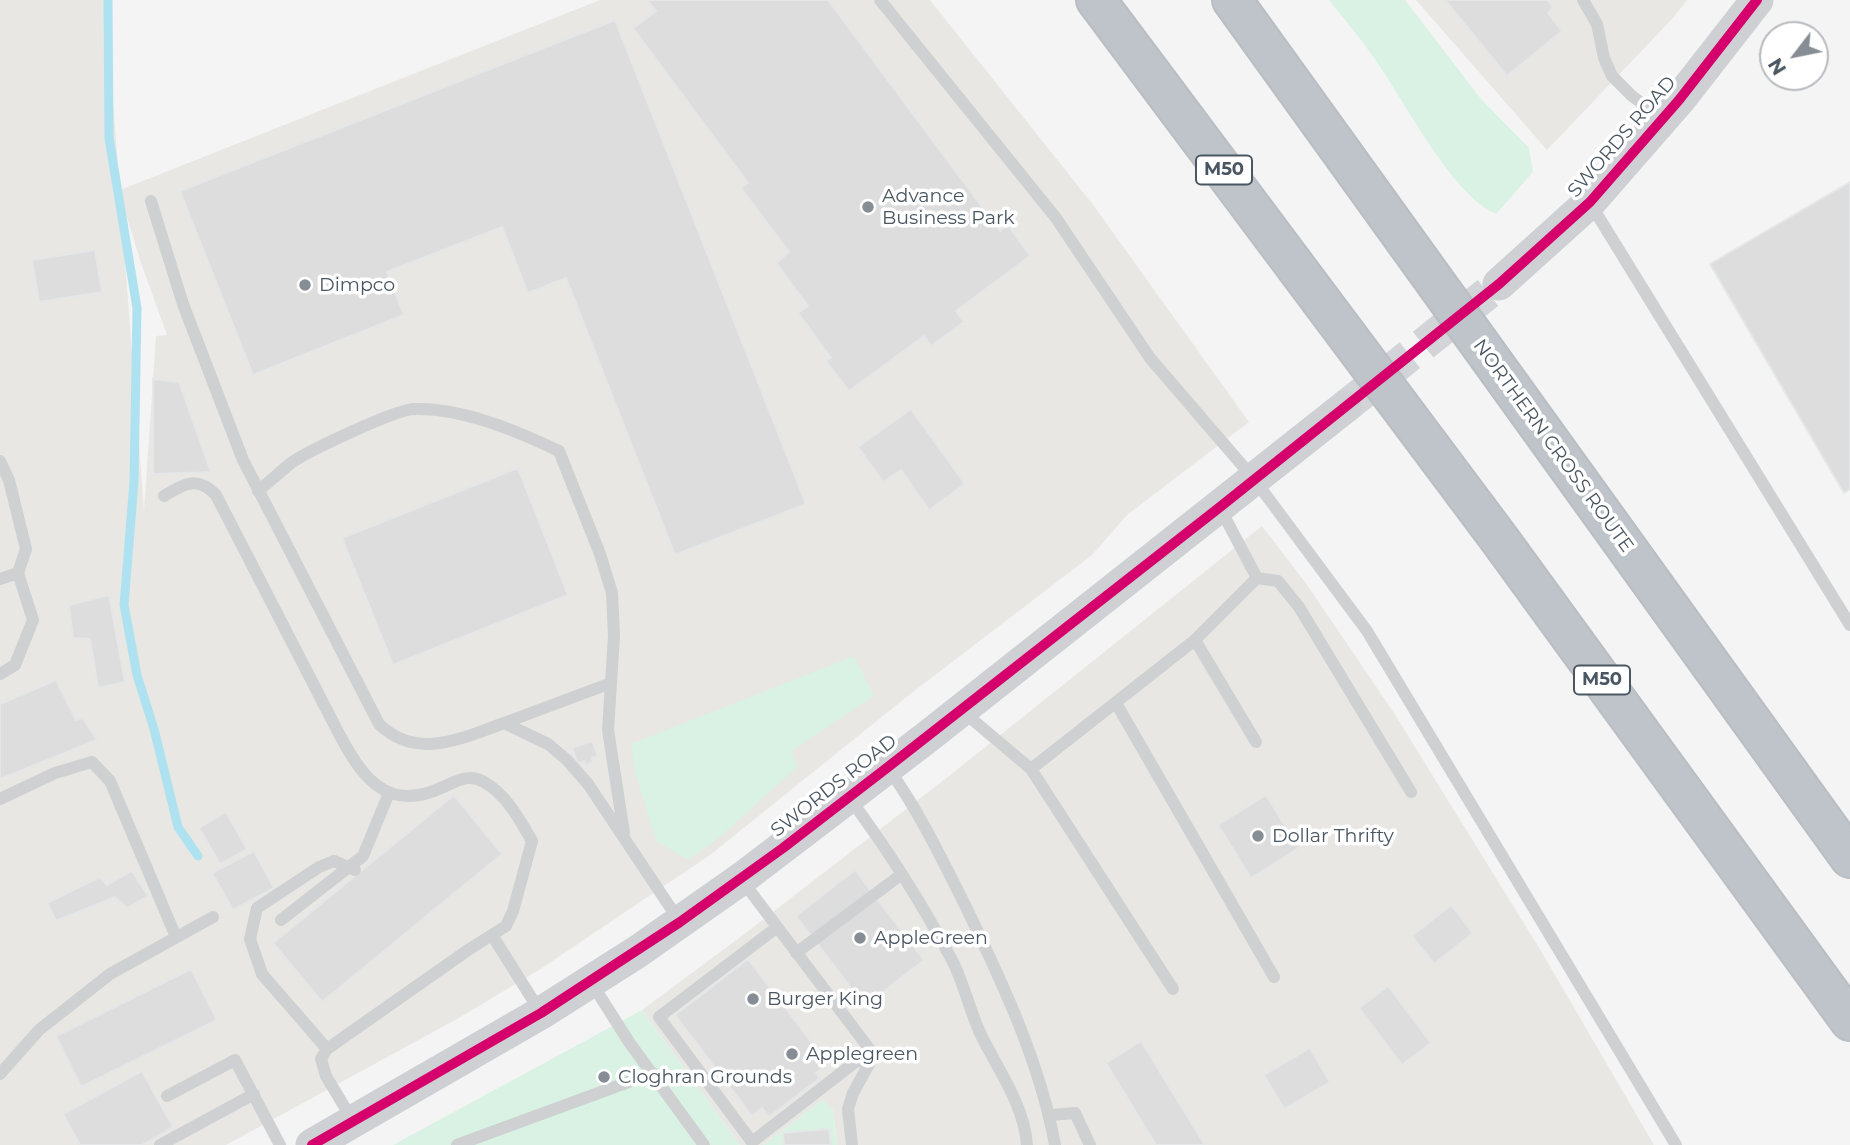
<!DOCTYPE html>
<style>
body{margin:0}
#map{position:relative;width:1850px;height:1145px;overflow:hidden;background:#f4f4f4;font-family:Montserrat,sans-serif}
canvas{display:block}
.north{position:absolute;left:1759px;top:21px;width:70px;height:70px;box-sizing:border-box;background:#fff;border:2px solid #b7bbc0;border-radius:50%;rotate:238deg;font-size:19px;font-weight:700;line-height:28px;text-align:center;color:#4a5661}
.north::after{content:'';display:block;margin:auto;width:24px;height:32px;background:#868d94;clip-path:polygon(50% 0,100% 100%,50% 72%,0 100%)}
</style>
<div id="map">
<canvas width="1850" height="1145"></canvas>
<div class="north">N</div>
</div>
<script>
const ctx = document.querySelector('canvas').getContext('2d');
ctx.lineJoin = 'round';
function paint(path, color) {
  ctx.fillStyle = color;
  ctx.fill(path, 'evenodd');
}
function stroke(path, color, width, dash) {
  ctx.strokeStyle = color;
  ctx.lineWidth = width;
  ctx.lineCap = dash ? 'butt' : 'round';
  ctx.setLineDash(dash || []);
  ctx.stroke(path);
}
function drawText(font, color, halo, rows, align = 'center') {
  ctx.font = font + ' Montserrat,sans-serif';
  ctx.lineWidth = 7;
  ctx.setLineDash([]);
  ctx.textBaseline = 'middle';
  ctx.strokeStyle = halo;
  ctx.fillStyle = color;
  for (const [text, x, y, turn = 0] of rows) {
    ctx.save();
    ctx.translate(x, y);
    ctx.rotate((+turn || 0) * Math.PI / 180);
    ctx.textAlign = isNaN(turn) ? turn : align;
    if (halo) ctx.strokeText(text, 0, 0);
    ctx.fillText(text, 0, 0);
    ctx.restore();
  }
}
paint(new Path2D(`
 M0,0H105L120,190L600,0H930L1094,206L1249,422L1127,515L1092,555L909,695L710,855L539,970L457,1019L226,1145H0ZM120,195L141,263L167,335L156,336L144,511Z
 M1416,0H1687L1673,18L1547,150Z
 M1262,526L1305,582L1394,713L1541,951L1654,1145H837L833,1110L822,1100L763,1145H740L642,1010L747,932L949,776Z`), '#e8e7e3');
paint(new Path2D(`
 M1329,0H1405L1481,99L1529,148L1533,172L1496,214C1450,194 1403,97 1372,55C1359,36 1343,18 1329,0Z
 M854,656L874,696L791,751L797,767L720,837L688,860L656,841L635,771L631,744Z
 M642,1010L740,1145H393Z
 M822,1100L833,1110L837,1145H763Z`), '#d9f2e3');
stroke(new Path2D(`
 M108,0L109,138L137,308L134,482L124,605L137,675L154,729L178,827L198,856`), '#aee2f0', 9);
const building = new Path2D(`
 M647,0H828L1000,231L1008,225L1030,256L956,311L964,322L931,346L924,336L849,391L826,361L831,358L798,313L808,306L776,263L789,252L741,188L748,183L633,28L656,11Z
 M1445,0H1547L1553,8L1548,13L1562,31L1507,76Z
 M615,20L806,504L675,555L566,278L528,293L502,227L387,272L404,315L253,375L180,191Z
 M1850,182V489L1844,493L1710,264Z
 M95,250L102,292L39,302L32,260Z
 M153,379L179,382L211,472L153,474Z
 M911,409L965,484L929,510L901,470L883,482L858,447Z
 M518,468L568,595L393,665L342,538Z
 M109,595L125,682L98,688L90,639L73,638L69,605Z
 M56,680L76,720L83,718L97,740L0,779V704Z
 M592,741L598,756L592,758L593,762L586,765L584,761L578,764L572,748Z
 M454,795L502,854L322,1002L273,943Z
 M1266,795L1299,848L1251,878L1218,825Z
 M226,812L247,849L220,864L199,828Z
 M254,851L274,888L233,910L212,873Z
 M855,870L924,960L865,1006L796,916Z
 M132,871L148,896L127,908L115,897L56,921L47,903L100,877L107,885Z
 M1451,905L1473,933L1434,964L1412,936Z
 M748,959L828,1064L816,1073L820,1078L769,1117L762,1108L752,1116L675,1015Z
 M191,969L217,1020L81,1087L56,1036Z
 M1388,986L1431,1043L1402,1065L1359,1008Z
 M1141,1041L1205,1145H1156L1106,1063Z
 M1310,1048L1330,1082L1284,1109L1264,1075Z
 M142,1071L173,1127L142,1145H80L63,1114Z
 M829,1129L831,1145H784L783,1133Z`);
paint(building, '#ddddde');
stroke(building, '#e5e6e7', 2);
stroke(new Path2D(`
 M1345,407L1499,284`), '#d2d4d7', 33, [33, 17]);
const highway = new Path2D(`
 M1096,0L1500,540L1850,1021
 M1232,0L1850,858`);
stroke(highway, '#b9bec3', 42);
stroke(new Path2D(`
 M880,0L1056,218L1150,358L1254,479L1367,631L1676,1145
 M1583,0L1597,24L1604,58L1612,76L1632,96L1661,117
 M151,201L183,304L243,460L379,724C417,761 462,738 504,723L548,744L567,760L588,784L680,922
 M1590,203L1850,625
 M0,461L9,480L26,549L18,573L0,579
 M258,491C269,482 280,472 291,463C308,451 396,409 415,409C463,408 517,431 559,451L600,554L612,593L614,636L608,730L624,833
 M164,496C184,484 197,475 216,495L336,728C360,774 385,815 443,787C457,781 469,773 484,782C506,794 520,820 532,841L513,911L506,926L468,950L327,1049L321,1059L326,1076L353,1121
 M1220,508L1257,578L1195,640L1256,742
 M1257,578L1278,581L1299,607L1411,792
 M0,674L15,665L33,620L18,573
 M1116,703L1274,977
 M961,710L1031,769L1195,640
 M504,723L611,683
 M888,768C919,811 942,859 966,907C1002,982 1040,1062 1055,1145
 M1031,769L1173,989
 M0,799L55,773L92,762L110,781L176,937
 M850,799C888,850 923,905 953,962C965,986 970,1013 982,1037C999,1071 1024,1105 1027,1145
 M741,879L874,1055
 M281,920L363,856L389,793
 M776,928L659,1017L752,1142L854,1063L874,1055
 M492,935L541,1013
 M796,953L902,874
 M591,982L629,1042L704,1145
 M327,1049L262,974L250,939L257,908L319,867L334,861
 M0,1074L39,1030L110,974L213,917
 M167,1096L235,1060L280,1145
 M1050,1115L1075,1113L1090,1145
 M160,1145L254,1094
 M457,1145L653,1073
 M852,1145L848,1109L853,1093L874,1055`), '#ced0d2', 12);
stroke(new Path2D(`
 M1499,284L1590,202L1679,100L1757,0
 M312,1145L541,1013L637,952L741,879L926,738L1345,407`), '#ced0d4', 33);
stroke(highway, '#bec4c9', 38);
stroke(new Path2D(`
 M334,861L355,870`), '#ced0d2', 12);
stroke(new Path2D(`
 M312,1145L541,1013L680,922L783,848L888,767L1220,507L1499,284L1590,202L1679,100L1757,0`), '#d6006c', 10);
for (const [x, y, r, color] of [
 [868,207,7,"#868d94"],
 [305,285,7,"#868d94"],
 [1258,836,7,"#868d94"],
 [860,938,7,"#868d94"],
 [753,999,7,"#868d94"],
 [792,1054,7,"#868d94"],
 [604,1077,7,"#868d94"]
]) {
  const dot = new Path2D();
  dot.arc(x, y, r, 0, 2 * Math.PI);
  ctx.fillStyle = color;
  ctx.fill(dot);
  stroke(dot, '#fff', 2.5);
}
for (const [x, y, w] of [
 [1224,170,56],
 [1602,680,56]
]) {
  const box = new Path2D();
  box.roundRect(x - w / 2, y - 14.5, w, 29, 5);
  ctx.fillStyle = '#fff';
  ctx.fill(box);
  stroke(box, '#4a5661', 2);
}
drawText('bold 18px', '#4a5661', null, [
 ["M50",1224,170],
 ["M50",1602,680]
]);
drawText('19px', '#4a5661', '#fff', [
 ["SWORDS ROAD",1622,137,-49],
 ["NORTHERN CROSS ROUTE",1553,446,54],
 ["SWORDS ROAD",834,786,-38]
]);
drawText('19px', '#4a5661', '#fff', [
 ["Advance",882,196],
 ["Business Park",882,218],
 ["Dimpco",319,285],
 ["Dollar Thrifty",1272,836],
 ["AppleGreen",874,938],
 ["Burger King",767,999],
 ["Applegreen",806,1054],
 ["Cloghran Grounds",618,1077]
], 'left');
</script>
